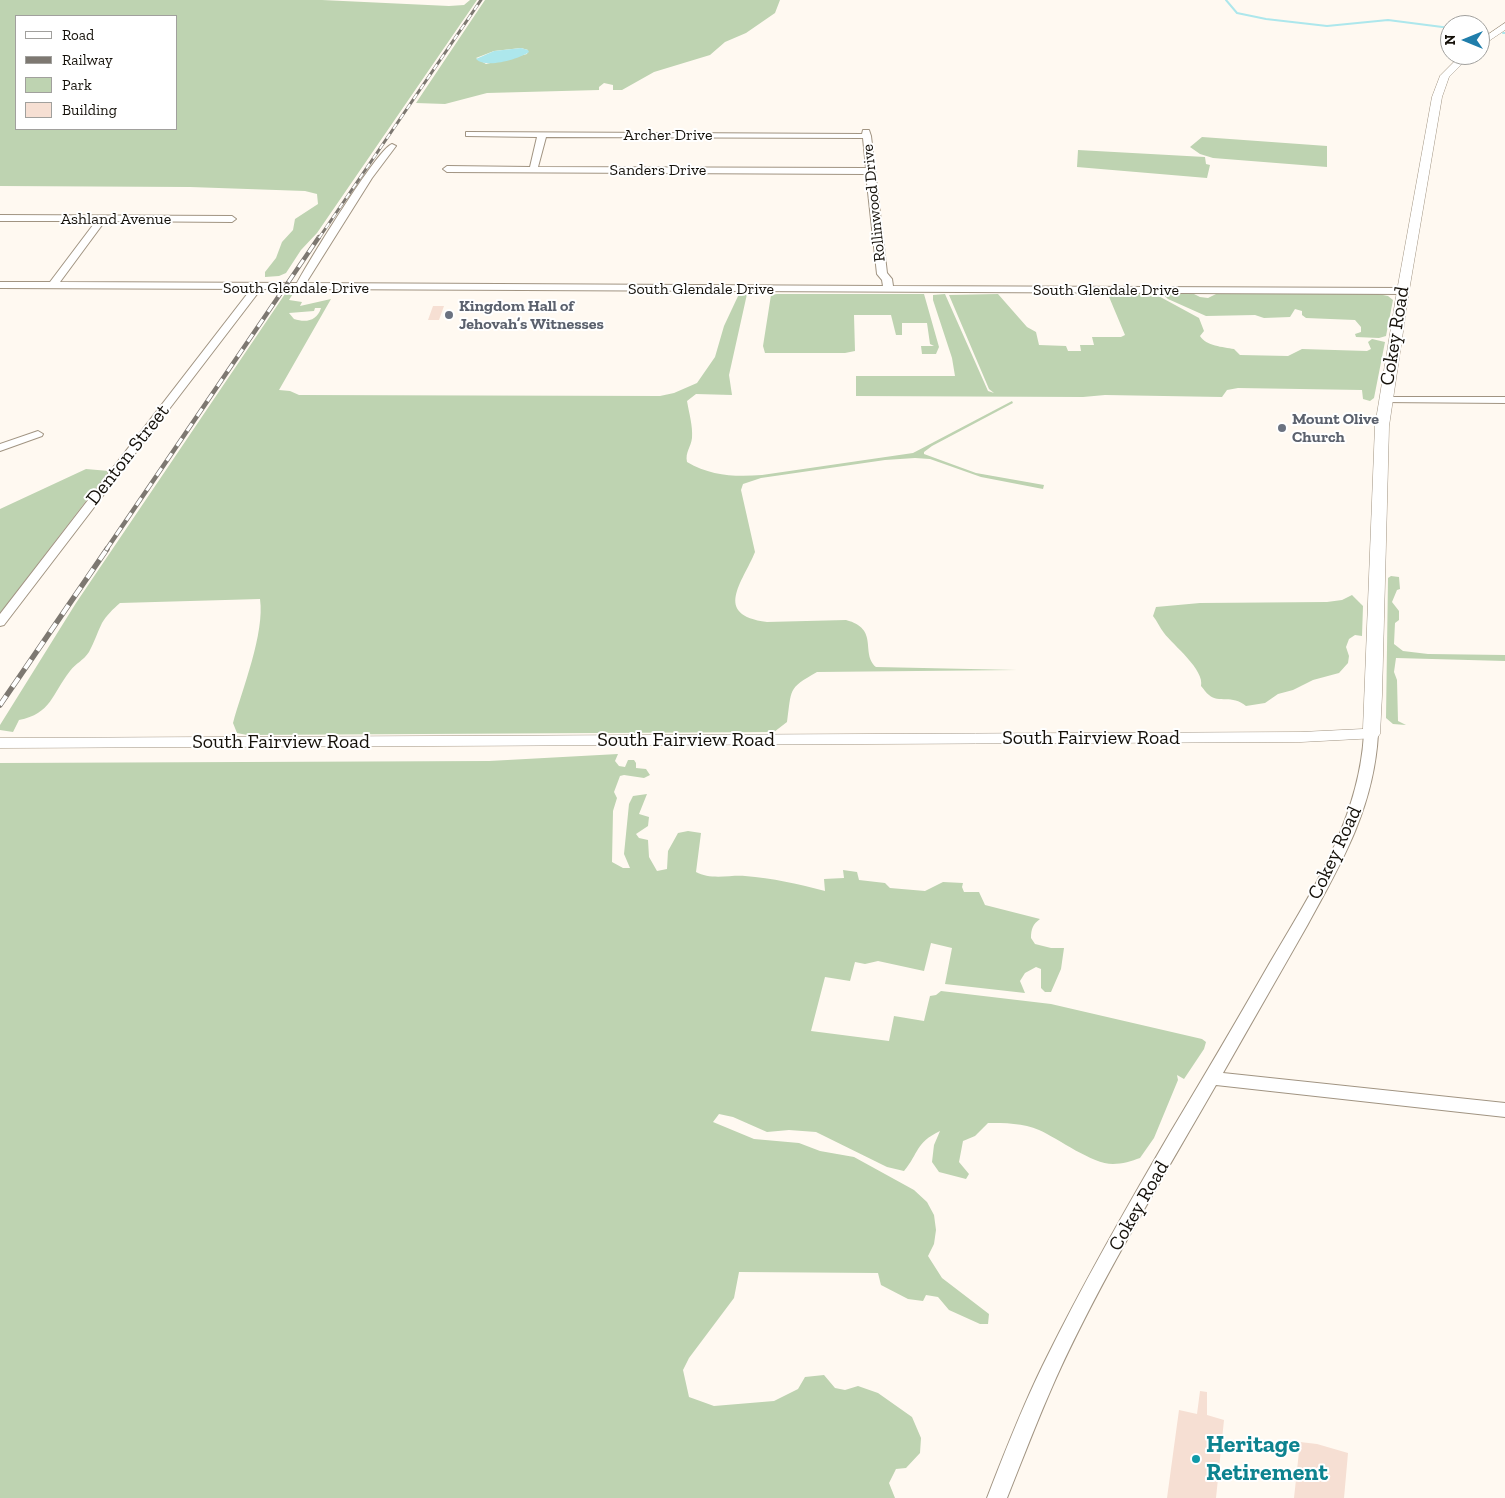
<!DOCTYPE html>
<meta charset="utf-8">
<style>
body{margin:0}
#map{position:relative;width:1505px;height:1498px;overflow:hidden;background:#fff9f1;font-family:"Zilla Slab",serif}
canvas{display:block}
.legend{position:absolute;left:15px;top:15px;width:162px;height:115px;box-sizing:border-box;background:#fff;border:1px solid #a1a09d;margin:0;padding:6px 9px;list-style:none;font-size:15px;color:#15110a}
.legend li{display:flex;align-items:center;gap:10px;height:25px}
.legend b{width:25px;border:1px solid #a1a09d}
.north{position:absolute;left:1440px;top:15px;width:50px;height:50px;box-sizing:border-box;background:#fff;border:1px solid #a1a09d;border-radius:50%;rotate:270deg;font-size:14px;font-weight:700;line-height:20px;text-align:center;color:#15110a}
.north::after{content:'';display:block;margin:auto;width:18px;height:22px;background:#207eab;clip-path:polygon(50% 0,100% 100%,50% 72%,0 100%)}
</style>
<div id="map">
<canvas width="1505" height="1498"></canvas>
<ul class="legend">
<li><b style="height:6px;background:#fff"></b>Road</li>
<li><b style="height:6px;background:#7d7871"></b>Railway</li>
<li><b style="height:14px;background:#bed3b1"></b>Park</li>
<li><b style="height:14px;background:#f6dfd3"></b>Building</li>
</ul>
<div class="north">N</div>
</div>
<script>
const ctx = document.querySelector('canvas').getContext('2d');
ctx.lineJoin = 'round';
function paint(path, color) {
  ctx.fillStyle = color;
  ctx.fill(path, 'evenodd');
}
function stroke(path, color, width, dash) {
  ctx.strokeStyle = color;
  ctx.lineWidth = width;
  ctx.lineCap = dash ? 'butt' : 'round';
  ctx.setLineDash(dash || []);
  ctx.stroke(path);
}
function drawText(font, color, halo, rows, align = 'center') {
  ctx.font = font + ' "Zilla Slab",serif';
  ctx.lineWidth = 4;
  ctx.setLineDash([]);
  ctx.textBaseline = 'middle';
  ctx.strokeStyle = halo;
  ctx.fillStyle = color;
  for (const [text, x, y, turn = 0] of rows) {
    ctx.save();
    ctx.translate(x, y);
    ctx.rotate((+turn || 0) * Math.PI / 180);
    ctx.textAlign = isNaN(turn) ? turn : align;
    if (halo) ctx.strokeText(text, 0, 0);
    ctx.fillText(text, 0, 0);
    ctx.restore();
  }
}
paint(new Path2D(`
 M0,0H322L449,6L464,5L470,0H477L317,233L301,250L286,273L279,276L265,277V272L276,258L282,242L293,230L295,219L318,204L317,194L305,191L190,187L0,186ZM16,16H176V129H16Z
 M485,0H780L775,13L746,33L725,42L710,55L654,72L622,90H613V85L604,83L599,87V90L487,93L445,104L416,103ZM521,48L528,50L527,54L486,64L476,58L494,51Z
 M1202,137L1327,146V167L1213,158L1200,154L1190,147Z
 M1078,150L1205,157L1206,164L1210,165L1207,178L1077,167Z
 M287,291L294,292L289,300L302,302L300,306L331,299L279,390L290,391L299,395L660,396L674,393L697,383L715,357L724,326L739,294H747L729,375L732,395L696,394L687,401C689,413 693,426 692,438C691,447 685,452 687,462C711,476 735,477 762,475L913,453L1012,401L1013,403L932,446L924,452V454L976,473L1044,485L1043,489L981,477L930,459L915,458L885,460L761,478L743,484L741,490L755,552C743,582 712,615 767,622L846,620C880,629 860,653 876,667L1017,670L817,672C787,689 792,689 787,722L774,732L247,735L237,733L233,723C242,690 265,633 260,599L120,603C113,609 106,616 102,623C97,633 94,643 89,652C83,661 76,663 70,671C52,694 51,714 19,720L13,732L0,730V725L76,603ZM315,308H321C317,321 306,323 294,319L289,313L314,311Z
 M1107,292L1153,293L1199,318L1204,331L1200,336C1206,346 1223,347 1234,349L1240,355L1288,356L1302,349L1367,351L1371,349L1368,342L1372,339L1385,342L1374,398L1370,401L1363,399L1362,390L1238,388L1227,390L1222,397L1105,395L1083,397L856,396V376H955L952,358L933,300V295L945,294L988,391L994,393L989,389L949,295L998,294L1027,327L1036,332L1039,345L1066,346L1068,351H1081L1080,345H1094L1092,337H1121L1125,335Z
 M1160,292H1190L1200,297L1208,298L1220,292L1378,294L1388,296L1393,300L1386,336L1379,338L1356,337L1355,334L1361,332V327L1355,320L1306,318L1302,315V311L1295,309L1290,317L1264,318L1255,315L1206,316L1168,299Z
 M777,294H924L939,347L936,354H922L921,346H934L930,344L927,323H902V335H896L891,315H854L855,351L845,353H765L763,346L771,295Z
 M86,469L109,471L0,613V509Z
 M1391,576L1399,577L1400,589L1397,590L1392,602L1399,611V620L1395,623L1394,644L1403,651L1428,654L1505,655V661L1396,658L1394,672L1397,680L1398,721L1406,725L1393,724L1386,718L1388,578Z
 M1352,595L1363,606L1362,636L1355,635L1349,639L1346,647L1349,656L1348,663L1339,673L1313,680L1293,690L1278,694L1265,703L1246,706C1232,694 1219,704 1209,695C1206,693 1204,689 1201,686C1205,670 1173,645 1164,633C1160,628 1157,621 1153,616L1156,607L1200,603L1327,602L1342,600Z
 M618,754L615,761L619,766L625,767L628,760H634L636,763V768L646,769L650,775L644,778L624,775L620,776L614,792L617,798L613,811L612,862L623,868H630L624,854L629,804L633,796L647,794L639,814L649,817L648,826L636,834L639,838L648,840L649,857L657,871L667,869L668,851L678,833L688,831L701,833L696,872C710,880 729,875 745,876C772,878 799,884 825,891L824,879L844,878L843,870L857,872L859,880L885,883L890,888L925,891L943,882L963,883L962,887L964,892H979L985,905L1040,919C1033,924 1031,929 1031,938L1035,944L1051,948H1064L1061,969L1051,992H1045L1041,988V969L1036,967L1025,973L1020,981L1025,993L945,984L952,948L931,943L924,971L878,961L865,964L855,962L850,981L825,977L811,1031L889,1041L894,1016L924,1021L930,996L936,995L941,991L1051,1004L1202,1039L1206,1042L1204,1049L1184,1079L1177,1075L1178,1080L1154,1138L1140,1158C1132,1161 1122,1164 1113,1164C1092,1164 1059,1139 1039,1130C1024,1123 1004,1123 988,1123L975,1136L963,1141L959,1162L969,1174L966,1179L939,1172L932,1162L934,1145L940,1131C915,1143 919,1153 904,1171L887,1167L816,1132L789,1130L767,1132L733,1117L719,1114L713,1122L754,1139L799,1143L820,1151L854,1157L914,1190L927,1202L934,1215L936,1230L934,1244L928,1256L942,1278L989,1314L988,1324H980L949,1310L938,1297L926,1295L923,1301L908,1299L881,1285L878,1273L739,1272L734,1298L689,1358L683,1370L689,1397L714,1406L774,1401L798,1389L805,1377L824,1375L835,1388L845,1390L858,1386L878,1393L912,1417L921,1438L920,1453L906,1468L896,1469L889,1483L895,1498H0V763L489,761Z`), '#bed3b1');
paint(new Path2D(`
 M521,48L528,50L529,52C519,59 486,69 476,59L494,51Z`), '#ade7ec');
stroke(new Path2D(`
 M1226,0L1237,13L1266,19L1327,26L1388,20L1450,28
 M1480,30L1487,31
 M1503,33H1505`), '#ade7ec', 2);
paint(new Path2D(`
 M433,306H444L439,320H428Z
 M1200,1391L1207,1392V1415L1224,1420L1216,1498H1167L1179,1410L1197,1414Z
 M1300,1442L1317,1444L1348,1453L1344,1498H1294Z`), '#f6dfd3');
const minor = new Path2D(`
 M863,130H869L871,136L887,273L892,279L893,286L1403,288L1408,291L1403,294L303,289L299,291L295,289H261L4,625L0,626V614L251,289L0,288V282H50L96,221H0V215L232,216L236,219L232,222L105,221L60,282L297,283C308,263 377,149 392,144L396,146L372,178L306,283L883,286L882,280L877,274L866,174L447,172L443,169L447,166L530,167L537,137L466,136V132H469L862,134ZM546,137L863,138L866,168L538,167Z
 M1385,397H1505V403L1381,402L1380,400L1381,398Z
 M38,431L43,434L42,436L0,451V444Z
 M1371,730L1378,734C1374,807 1342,862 1308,924C1280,974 1251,1023 1223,1073L1505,1103V1117L1216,1085C1161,1181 1102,1277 1056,1378C1038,1418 1023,1458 1007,1498H987C1004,1454 1021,1410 1042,1367C1081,1287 1125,1210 1170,1133C1203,1078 1236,1022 1268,966C1311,893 1359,820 1364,734Z`);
const major = new Path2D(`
 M1505,23V30L1480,47V40Z
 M1461,55H1471L1449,77L1442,97L1409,291L1389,426L1382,695L1380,734L1377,738L1301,742L0,748V738L1301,732L1363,729L1375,426L1397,291L1432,97L1440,76Z`);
stroke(minor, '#a19482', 2);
stroke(major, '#a19482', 1);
paint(minor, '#fff');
paint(major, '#fff');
const railFar2 = new Path2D(`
 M319,238L481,0`);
const railFar1 = new Path2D(`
 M106,550L319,237`);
const rail = new Path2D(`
 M0,705L107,549`);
stroke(railFar2, '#7d7871', 3);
stroke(railFar1, '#7d7871', 4.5);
stroke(rail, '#7d7871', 5.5);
stroke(railFar2, '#fff', 2, [6]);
stroke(railFar1, '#fff', 3, [9]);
stroke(rail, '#fff', 4, [11]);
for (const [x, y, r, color] of [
 [449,315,5,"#6b7280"],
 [1282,428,5,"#6b7280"],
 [1196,1459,5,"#0f9aa8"]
]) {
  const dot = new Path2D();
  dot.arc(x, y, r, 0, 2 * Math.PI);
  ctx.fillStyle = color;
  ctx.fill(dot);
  stroke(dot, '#fff', 2);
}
drawText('16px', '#15110a', '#fff', [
 ["Archer Drive",668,135],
 ["Sanders Drive",658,170],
 ["Rollinwood Drive",874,203,-96],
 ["Ashland Avenue",116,219],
 ["South Glendale Drive",296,288],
 ["South Glendale Drive",701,289],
 ["South Glendale Drive",1106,290]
]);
drawText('bold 16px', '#5b616d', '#fff', [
 ["Kingdom Hall of",459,306],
 ["Jehovah’s Witnesses",459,324],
 ["Mount Olive",1292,419],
 ["Church",1292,437]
], 'left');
drawText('20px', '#15110a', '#fff', [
 ["Cokey Road",1395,336,-81],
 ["Denton Street",128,455,-52],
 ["South Fairview Road",1091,738],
 ["South Fairview Road",686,740],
 ["South Fairview Road",281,742],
 ["Cokey Road",1335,853,-65],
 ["Cokey Road",1139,1206,-60]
]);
drawText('bold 24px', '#0d838f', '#fff', [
 ["Heritage",1206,1445],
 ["Retirement",1206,1473]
], 'left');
</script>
